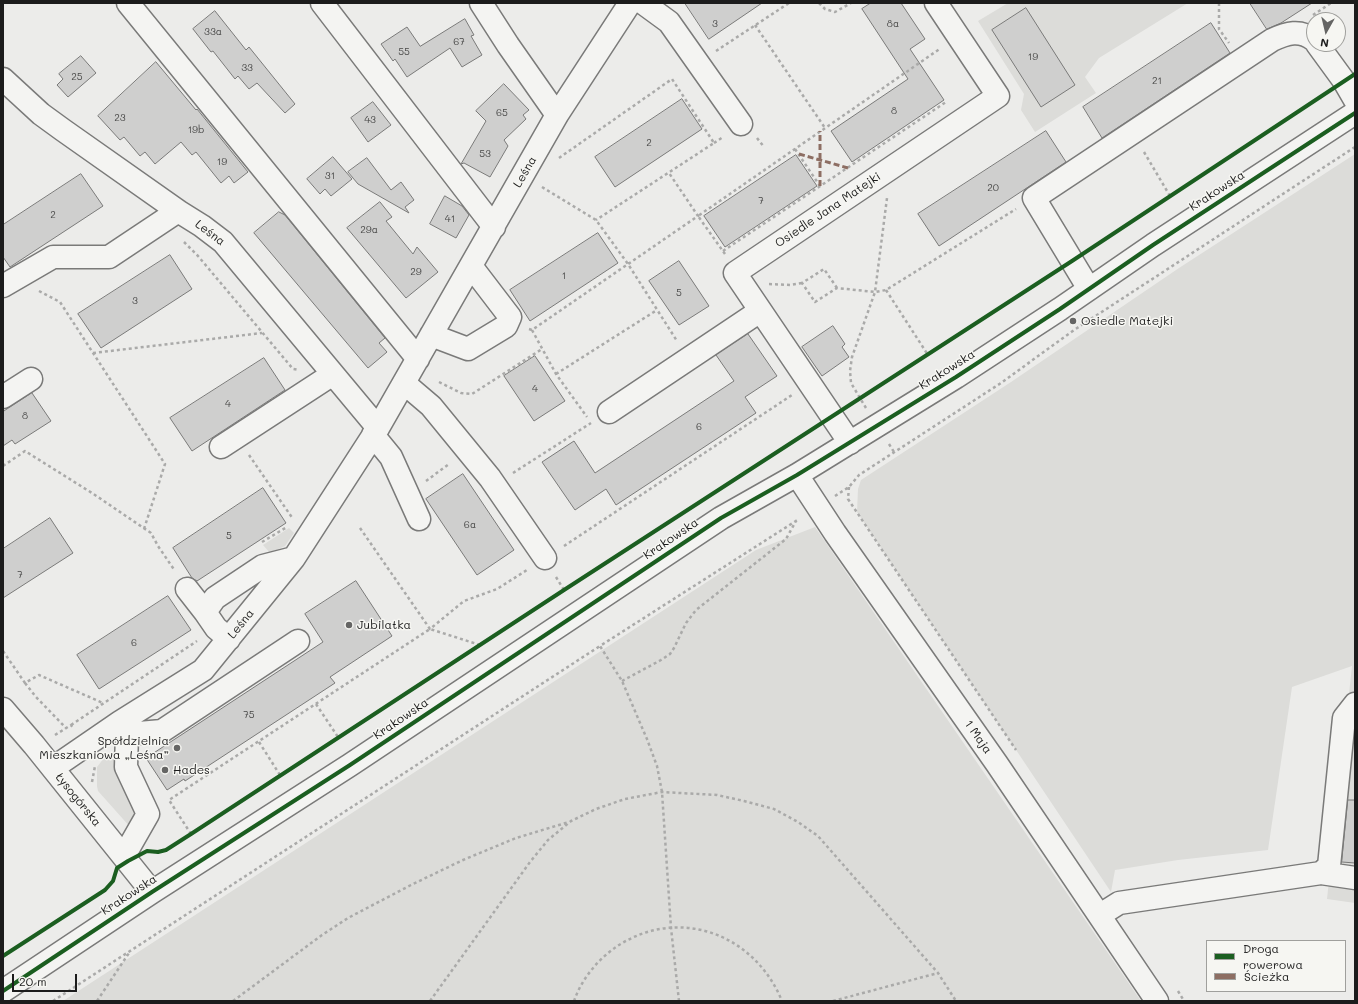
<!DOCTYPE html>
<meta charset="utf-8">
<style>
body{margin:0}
#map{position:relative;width:1358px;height:1004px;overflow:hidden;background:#ececea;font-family:Mali,sans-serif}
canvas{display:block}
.frame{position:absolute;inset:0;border:4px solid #1c1c1c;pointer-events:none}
.legend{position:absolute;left:1206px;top:940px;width:140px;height:52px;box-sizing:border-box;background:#f6f6f2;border:1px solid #9f9f9c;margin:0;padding:5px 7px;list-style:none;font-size:12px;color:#1c1c1c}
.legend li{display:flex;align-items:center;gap:8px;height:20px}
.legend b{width:20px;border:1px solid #9f9f9c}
.north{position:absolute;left:1306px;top:12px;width:40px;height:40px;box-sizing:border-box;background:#f6f6f2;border:1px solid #9f9f9c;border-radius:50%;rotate:188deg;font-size:11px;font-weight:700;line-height:16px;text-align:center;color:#1c1c1c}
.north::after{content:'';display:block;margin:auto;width:14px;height:18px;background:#656564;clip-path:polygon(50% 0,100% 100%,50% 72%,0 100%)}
.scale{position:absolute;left:12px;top:974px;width:65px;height:18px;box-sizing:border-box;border:2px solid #1c1c1c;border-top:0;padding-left:5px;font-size:12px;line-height:14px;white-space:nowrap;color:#1c1c1c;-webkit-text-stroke:3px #f6f6f2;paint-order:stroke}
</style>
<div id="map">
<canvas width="1358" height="1004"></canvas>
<div class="frame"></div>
<ul class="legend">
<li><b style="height:5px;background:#1b5e20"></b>Droga rowerowa</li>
<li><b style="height:5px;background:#8d6e63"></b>Ścieżka</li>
</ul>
<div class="north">N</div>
<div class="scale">20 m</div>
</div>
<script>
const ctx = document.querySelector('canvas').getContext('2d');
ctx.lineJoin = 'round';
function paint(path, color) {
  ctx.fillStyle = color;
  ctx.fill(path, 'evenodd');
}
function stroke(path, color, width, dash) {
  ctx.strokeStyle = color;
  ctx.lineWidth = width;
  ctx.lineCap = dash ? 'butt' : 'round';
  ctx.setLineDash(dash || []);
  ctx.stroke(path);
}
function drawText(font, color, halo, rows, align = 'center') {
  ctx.font = font + ' Mali,sans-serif';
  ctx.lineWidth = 3;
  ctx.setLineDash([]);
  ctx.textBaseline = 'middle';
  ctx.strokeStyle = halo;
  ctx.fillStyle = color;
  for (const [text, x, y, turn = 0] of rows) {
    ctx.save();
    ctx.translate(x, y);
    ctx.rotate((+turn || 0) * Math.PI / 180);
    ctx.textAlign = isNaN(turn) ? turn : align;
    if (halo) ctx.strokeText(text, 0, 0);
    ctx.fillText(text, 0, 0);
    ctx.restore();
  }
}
paint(new Path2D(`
 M1008,3H1188L1099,58L1085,77L1096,93L1035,132L1021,110L1024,94L978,21Z
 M1355,154V903L1327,899L1352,666L1292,687L1268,850L1178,860L1115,870L1111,892L857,512L858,489L861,480L1011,382L1179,268Z
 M815,527L1141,1001H63L756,550Z
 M289,528L294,533L285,546L270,553L263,545Z
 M118,750L139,812L131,828L98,791L97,786V767L104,758L109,754Z`), '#dcdcd9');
const building = new Path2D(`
 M685,3H762L709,39Z
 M871,3H901L925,39L910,49L944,100L852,162L831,131L908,79L862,9Z
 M1250,3H1312L1281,23L1267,29Z
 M1026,8L1075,85L1041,107L992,30Z
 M215,11L246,50L249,47L295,104L285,113L257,83L249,89L238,76L235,79L213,51L211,52L193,29Z
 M465,19L474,35L471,36L482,55L462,67L450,48L407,77L395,59L393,61L381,44L407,27L420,46Z
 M1211,23L1230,53L1102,138L1083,107Z
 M81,56L96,73L68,97L57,85L63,79L59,74Z
 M156,62L196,110L197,109L248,172L234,183L229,176L221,183L196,152L192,155L181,142L155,164L145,152L140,156L124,137L120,140L98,116Z
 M504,84L529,110L523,115L526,119L504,140L508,146L490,177L464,163L461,164L486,121L476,111Z
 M682,99L702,129L615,187L595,157Z
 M373,102L391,125L368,142L351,118Z
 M1046,131L1066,162L939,246L918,214Z
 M796,155L817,186L725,247L704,216Z
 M333,157L352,179L331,196L325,189L320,194L307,179Z
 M367,158L391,190L401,182L414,200L405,207L409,213L358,184L348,172Z
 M81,174L103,206L10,267L3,257V225Z
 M445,196L462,206L469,215L456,238L430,224Z
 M380,202L392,217L386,221L413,254L417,247L438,272L406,298L347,228Z
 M279,212L285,215L385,338L379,343L387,352L368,368L254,233Z
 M598,233L618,263L530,321L510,290Z
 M170,255L192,289L101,348L78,314Z
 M679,261L709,306L679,325L649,281Z
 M833,326L845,344L842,347L849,357L822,376L802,347Z
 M748,334L777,376L745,397L756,413L616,505L606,489L575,510L542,462L574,441L595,473L734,381L716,355Z
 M535,356L565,401L534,421L504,376Z
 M264,358L285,390L192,451L170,418Z
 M32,393L51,421L15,444L12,440L3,446V412Z
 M463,474L514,550L477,575L426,499Z
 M263,488L286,523L197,581L192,578L173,548Z
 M50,518L73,553L3,598V549Z
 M356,581L392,636L330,677L335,683L185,781L184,779L167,790L146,758L323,642L305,614Z
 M168,596L191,630L99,689L77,655Z
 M1348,800H1355V863L1342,862Z`);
paint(building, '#cfcfce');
stroke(building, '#7a7a79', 1);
const minor = new Path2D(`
 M128,3L418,359
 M322,3L494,227
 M481,3L508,45L557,115
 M643,3L669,22L741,124
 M1317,44L1344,81L1355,100
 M3,79L41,114L63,130L178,211L202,226L223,242L378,428
 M3,286L53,257H109L178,211
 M1089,289L1034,198L1272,40C1287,33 1300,29 1314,40
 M431,335L468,349L506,326L510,317L471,266
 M404,383L431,406L490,478L545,558
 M3,397L31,379
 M609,412L760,311
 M373,435L391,457L419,519
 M850,443L735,273L998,96L936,3
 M221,447L333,374
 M797,475L835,533L997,764L1157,1001
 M187,589L205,612
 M229,639L216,628L205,612L215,598L263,566L294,558
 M3,709L34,745L152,892
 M120,722L127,734L126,767L148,814L124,856
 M127,734L162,731L298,641
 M53,768L120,722L203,670L294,558L378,428L557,115L630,3
 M1321,873L1329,866L1344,718L1355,704
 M1100,915L1119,903L1321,873L1355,878
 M3,991L152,892L350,765L721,518L797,475L956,377L1060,309L1153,245L1355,113`);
stroke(minor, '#7a7a79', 25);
stroke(new Path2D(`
 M819,3L825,9L835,12L851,3
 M1219,3V29L1229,43
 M1313,15L1331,3
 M755,25L825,128
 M716,51L789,3
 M757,138L764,147
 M714,143L723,137
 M795,149L820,186
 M1144,152L1170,196
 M559,158L672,79L714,143L596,220
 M542,187L596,220L628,264L677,341
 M184,242L198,256L293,369L299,370
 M723,251L946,102
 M725,254L698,216L941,48
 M769,284L790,285L802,283
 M837,288L824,269L802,283L815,302L837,288L875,292L886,290L1016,209
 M886,290L928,355
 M39,291L60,302L165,464L144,529
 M529,329L532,330L698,216L669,173
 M532,330L556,374L587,417
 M93,353L262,333
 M556,374L657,310
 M439,382L461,393L472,394L542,349
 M866,408L851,383L850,371L852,357L875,292L887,198
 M889,444L894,452
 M249,455L293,519
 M3,466L25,451L92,493L151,533L158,546L175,571
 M513,473L591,423
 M426,481L449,464
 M849,487L848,499L1016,750
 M835,496L849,487L859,475L1001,383L1074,330L1355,147
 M360,528L430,629L464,601L497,589L527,570
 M262,542L287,527
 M564,546L792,395
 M556,577L564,590
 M3,651L25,683L39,675L103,703
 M622,681L661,660L670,654L674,648L686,623L696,610L786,539L796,521
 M25,683L36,697L66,728
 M316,704L338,737
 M71,725L197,641
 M55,735L71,725L73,728
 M259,742L280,775
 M92,782L95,766
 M191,834L169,800L430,629L480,645
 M1178,991L1184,1001
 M53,1001L600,646
 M97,1001L129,953
 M233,1001L322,935L348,918L411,885L463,860L516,838L569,822
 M430,1001L530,862L548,840L571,821L596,809L625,799L662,792L717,795L744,801L774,809L798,822L818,836L938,973L956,1001
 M574,1001C582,978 599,958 619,945C681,906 755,935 782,1001
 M679,1001L671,928L662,792L657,766L647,739L622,681L600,646L799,519
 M833,1001L938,973`), '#aaaaa9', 2.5, [3, 3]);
stroke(minor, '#f4f4f2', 22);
stroke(new Path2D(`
 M799,154L848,168
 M820,186V131`), '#8d6e63', 3, [6, 3]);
stroke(new Path2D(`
 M3,956L105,890L113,881L117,868L128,861L147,851L158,852L166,850L191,834L564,590L1072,261L1355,74
 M3,991L152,892L350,765L721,518L797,475L956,377L1060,309L1153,245L1355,113`), '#1b5e20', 4);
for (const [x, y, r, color] of [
 [1073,321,4,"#656564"],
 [349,625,4,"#656564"],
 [177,748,4,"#656564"],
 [165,770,4,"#656564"]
]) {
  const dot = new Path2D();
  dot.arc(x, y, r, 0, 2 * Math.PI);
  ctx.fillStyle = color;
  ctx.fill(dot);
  stroke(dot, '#f6f6f2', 1.5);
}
drawText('10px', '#494948', null, [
 ["3",715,24],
 ["8a",893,24],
 ["33a",213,32],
 ["67",459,42],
 ["55",404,52],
 ["19",1033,57],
 ["33",247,68],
 ["25",77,77],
 ["21",1157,81],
 ["8",894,111],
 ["65",502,113],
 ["23",120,118],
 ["43",370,120],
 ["19b",196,130],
 ["2",649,143],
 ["53",485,154],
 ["19",222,162],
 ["31",330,176],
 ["20",993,188],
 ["7",761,201],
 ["2",53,215],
 ["41",450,219],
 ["29a",369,230],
 ["29",416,272],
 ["1",564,276],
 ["5",679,293],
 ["3",135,301],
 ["4",535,389],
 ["4",228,404],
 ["8",25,416],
 ["6",699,427],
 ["6a",470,525],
 ["5",229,536],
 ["7",20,575],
 ["6",134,643],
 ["75",249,715]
]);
drawText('12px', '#1c1c1c', '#f6f6f2', [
 ["Leśna",525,172,-60],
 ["Krakowska",1217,191,-33],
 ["Osiedle Jana Matejki",828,210,-34],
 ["Leśna",210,233,37],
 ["Krakowska",947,370,-32],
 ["Krakowska",671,539,-34],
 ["Leśna",241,624,-51],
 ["Krakowska",401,719,-34],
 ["1 Maja",978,737,55],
 ["Łysogórska",78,800,51],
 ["Krakowska",129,895,-33]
]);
drawText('12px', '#1c1c1c', '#f6f6f2', [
 ["Osiedle Matejki",1081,321],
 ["Jubilatka",357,625],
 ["Spółdzielnia",169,741,"right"],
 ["Mieszkaniowa „Leśna”",169,755,"right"],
 ["Hades",173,770]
], 'left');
</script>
